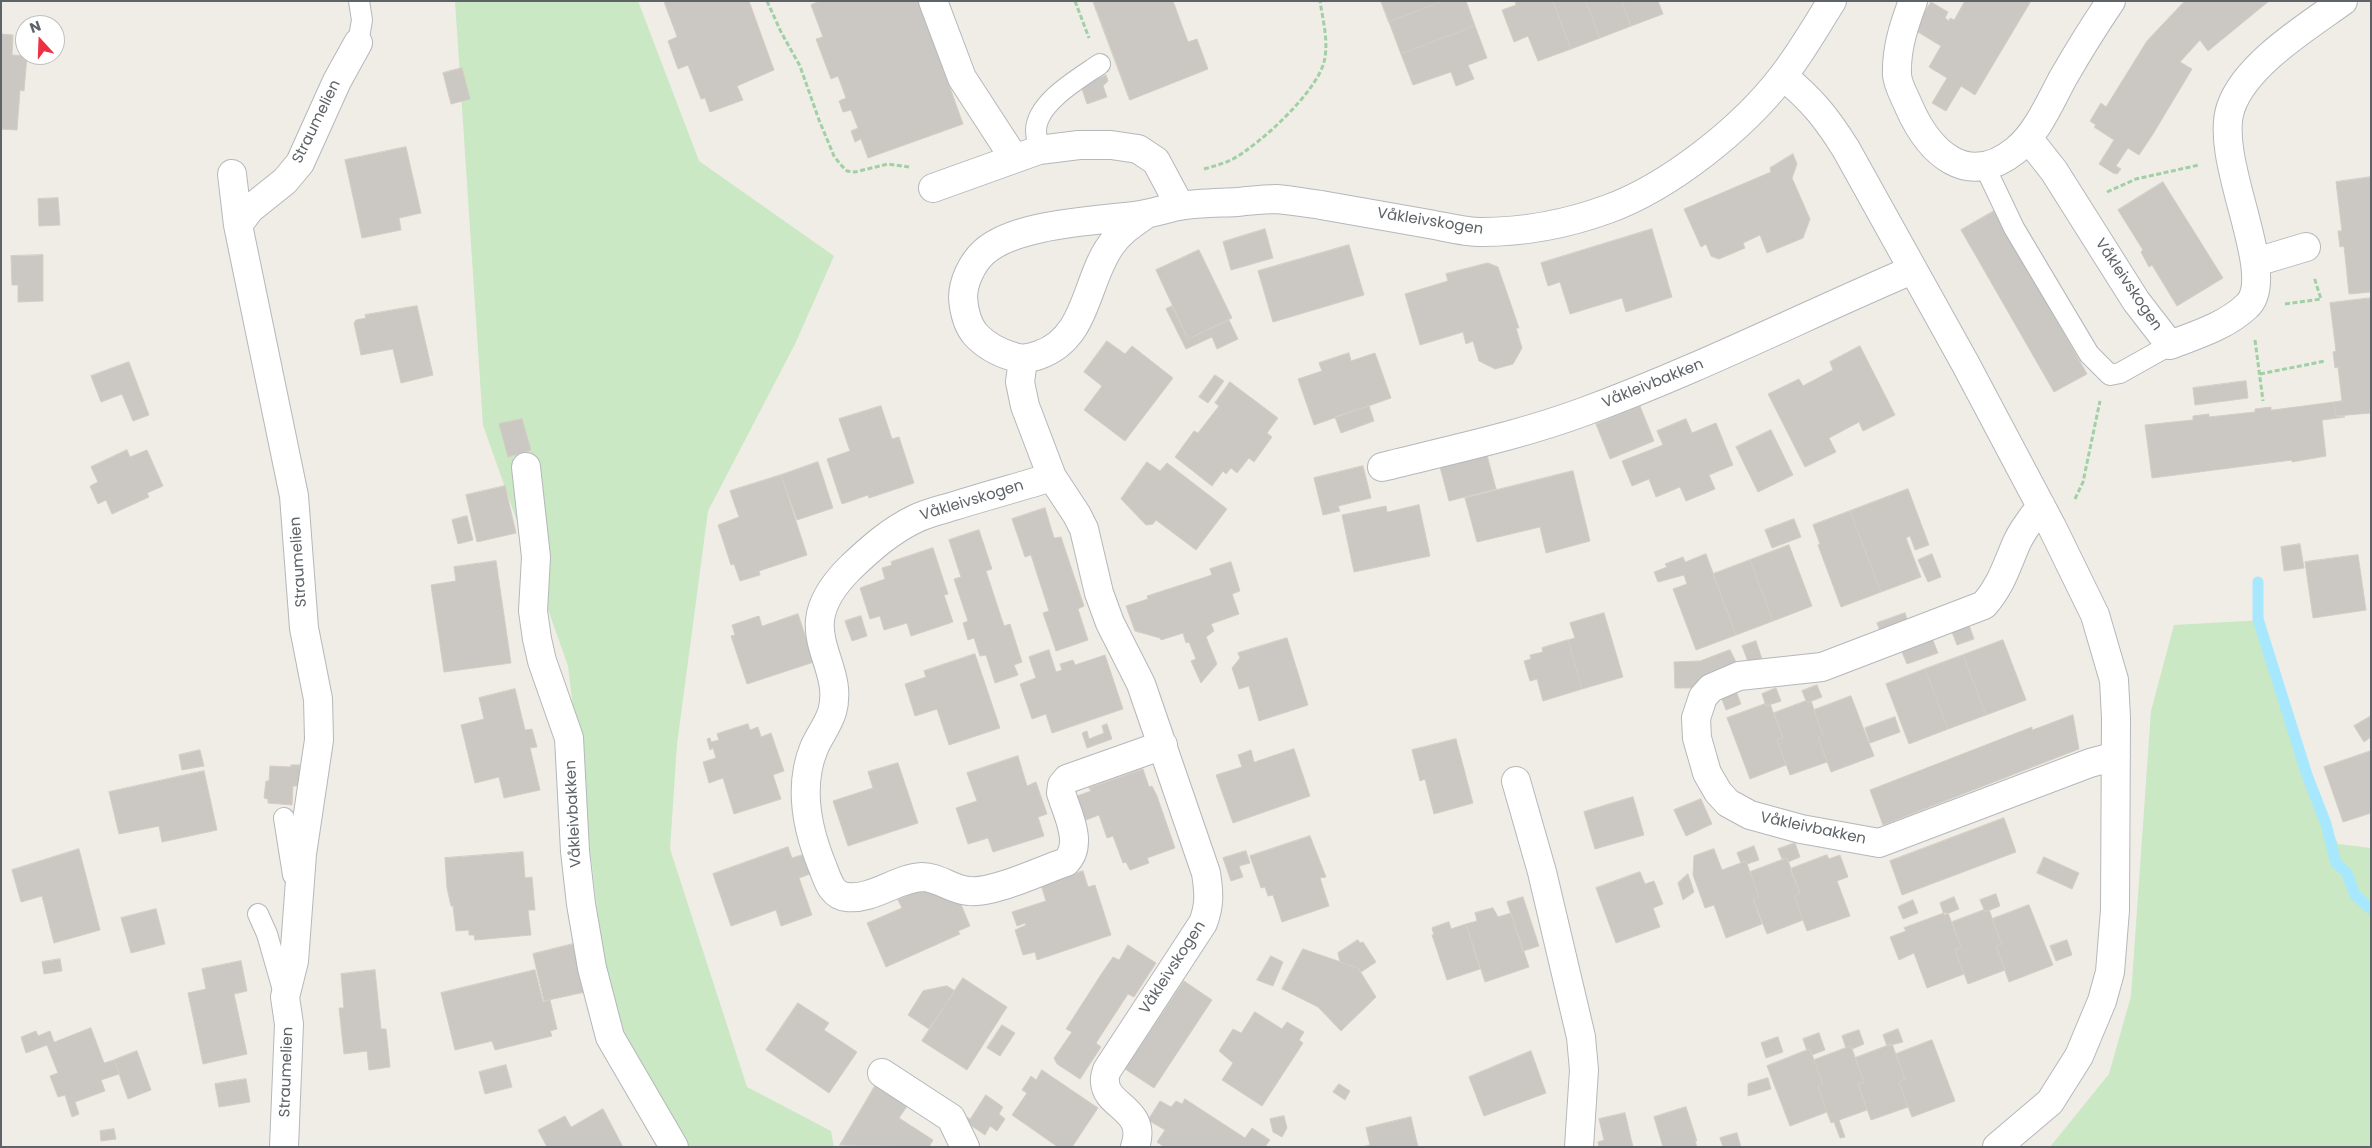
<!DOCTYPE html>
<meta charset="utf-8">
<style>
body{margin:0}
#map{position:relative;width:2372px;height:1148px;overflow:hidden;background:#f0ece6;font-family:Poppins,sans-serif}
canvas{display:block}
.frame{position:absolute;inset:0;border:2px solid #5e6367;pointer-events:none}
.north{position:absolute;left:15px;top:15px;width:50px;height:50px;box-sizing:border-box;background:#fff;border:1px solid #bfc1c2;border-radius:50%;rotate:340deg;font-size:14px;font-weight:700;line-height:20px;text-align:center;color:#5e6367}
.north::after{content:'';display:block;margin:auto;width:18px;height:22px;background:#ec3142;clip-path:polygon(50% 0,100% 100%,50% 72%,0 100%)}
</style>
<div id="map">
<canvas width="2372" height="1148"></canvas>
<div class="frame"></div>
<div class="north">N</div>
</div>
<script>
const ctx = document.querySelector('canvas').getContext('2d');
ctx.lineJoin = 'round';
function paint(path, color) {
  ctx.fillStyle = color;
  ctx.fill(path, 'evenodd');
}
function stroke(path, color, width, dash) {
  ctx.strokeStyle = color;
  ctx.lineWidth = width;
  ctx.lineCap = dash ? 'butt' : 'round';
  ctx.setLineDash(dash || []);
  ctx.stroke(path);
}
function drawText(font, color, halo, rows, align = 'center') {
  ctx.font = font + ' Poppins,sans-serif';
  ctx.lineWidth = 4;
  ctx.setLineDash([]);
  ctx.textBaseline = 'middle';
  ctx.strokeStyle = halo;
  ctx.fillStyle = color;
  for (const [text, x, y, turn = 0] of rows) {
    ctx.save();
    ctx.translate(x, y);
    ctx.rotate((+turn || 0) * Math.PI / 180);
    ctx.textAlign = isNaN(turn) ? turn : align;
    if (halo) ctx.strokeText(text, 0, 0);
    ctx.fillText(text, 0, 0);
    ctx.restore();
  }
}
paint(new Path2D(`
 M455,1H638L699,161L834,256L795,344L708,511L677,744L670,849L747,1087L831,1131L834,1147H689L644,1079L612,1007L601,941L568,666L483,425Z
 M2263,620L2296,756L2338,844L2371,848V1147H2050L2109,1074L2131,996L2151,711L2174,625Z`), '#c9e8c3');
stroke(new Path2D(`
 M2258,582V619L2307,775L2326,824L2336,863L2347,873L2355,895L2371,909`), '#a7e8ff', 11);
const building = new Path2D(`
 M664,1H749L774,70L737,86L743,100L710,112L705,98L701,99L688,65L678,69L668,41L677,37Z
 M820,1H919L963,124L868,158L861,139L855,142L851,131L858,128L851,110L843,112L839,101L846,98L838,76L831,79L816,39L823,37L811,5Z
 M1093,1H1173L1188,42L1197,39L1208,69L1130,100Z
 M1381,1H1443L1389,22Z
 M1443,1H1466L1475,26L1401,54L1389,22Z
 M1515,1H1553L1571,49L1538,61L1528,36L1514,42L1502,10L1516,5Z
 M1553,1H1586L1600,38L1571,49Z
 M1586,1H1622L1631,26L1600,38Z
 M1622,1H1658L1663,14L1631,26Z
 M1965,1H2031L1975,95L1961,86L1946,111L1932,103L1947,78L1929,67L1941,46L1913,29L1931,2L1948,12L1945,18L1949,21L1950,18L1954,20Z
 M2185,1H2269L2208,51L2200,40L2180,62L2192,69L2153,134L2139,155L2128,148L2116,166L2121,169L2117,174L2113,173L2099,164L2114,140L2094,127L2096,125L2090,121L2101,103L2106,107L2147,41Z
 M1475,26L1487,58L1468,65L1474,79L1456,86L1451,72L1413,85L1401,54Z
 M1,34L13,35L12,55L27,56L24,91L20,90L17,130L1,129Z
 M462,68L470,99L451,104L443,73Z
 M1106,75L1108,81L1103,86L1107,97L1087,104L1081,86Z
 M406,147L421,213L399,218L401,230L362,238L345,160Z
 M1793,154L1797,164L1792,178L1810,219L1803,238L1767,253L1760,235L1743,243L1745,248L1719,259L1711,256L1706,244L1701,247L1684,209L1771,172L1770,168Z
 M2371,177V292L2349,294L2344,246L2340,247L2338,231H2342L2336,182Z
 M2163,182L2223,278L2177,306L2152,265L2149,267L2141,252L2143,250L2118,210Z
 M58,198L60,225L39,226L38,199Z
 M1994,211L2087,374L2054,392L1961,230Z
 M1265,229L1273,258L1231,270L1223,242Z
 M1652,229L1672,297L1626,312L1622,298L1570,314L1560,282L1548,286L1541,263Z
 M1349,245L1364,295L1273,322L1258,271Z
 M1199,250L1232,318L1188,339L1156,270Z
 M43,255V301L18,302V285H12L11,256Z
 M1488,263L1498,267L1519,328H1516L1522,348L1513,364L1495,369L1479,361L1473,341L1466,344L1463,332L1420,345L1405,294L1448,281L1446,274Z
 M2371,298V413L2336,416L2334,402L2342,401L2338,367L2335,368L2333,352L2336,351L2330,303Z
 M417,306L433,375L401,383L393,349L361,355L354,323L356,320L366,318L365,315Z
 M1172,306L1188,339L1229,320L1238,339L1217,349L1212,337L1186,349L1166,309Z
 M1107,341L1125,354L1132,346L1173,378L1125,441L1084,410L1102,386L1084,372Z
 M1860,346L1895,415L1863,431L1859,422L1829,438L1836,452L1805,467L1768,394L1799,379L1803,386L1833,370L1830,362Z
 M1349,353L1351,361L1375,353L1391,398L1314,425L1298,379L1322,371L1319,363Z
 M129,362L149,415L133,421L122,394L101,402L91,376Z
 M1215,375L1224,381L1208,403L1199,397Z
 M2246,381L2248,398L2195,405L2193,388Z
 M1230,382L1278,418L1267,433L1272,437L1254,462L1249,458L1237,473L1231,468L1226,474L1223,471L1212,486L1175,457L1194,431L1198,433L1219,406L1215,403Z
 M2342,401L2334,402L2336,416L2345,417L2322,420L2326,456L2292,462V460L2152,478L2145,425L2193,420V416L2209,414V417L2255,412V409L2271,407V410Z
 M881,406L892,439L899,437L914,483L869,498L868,495L842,504L827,459L850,451L839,419Z
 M1369,406L1374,421L1341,433L1335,417Z
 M1640,406L1654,441L1610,459L1596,424Z
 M522,419L531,450L508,457L499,424Z
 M1686,419L1692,433L1716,423L1733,465L1709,475L1715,489L1686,501L1680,487L1656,497L1649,479L1632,486L1622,461L1663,445L1657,431Z
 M1771,430L1793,475L1758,492L1736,447Z
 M127,450L130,457L147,450L163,486L147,493L149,497L112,514L106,500L98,504L90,486L98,482L91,467Z
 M1487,455L1496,489L1449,501L1440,467Z
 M818,462L833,508L797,520L781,475Z
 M1147,462L1160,471L1167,463L1227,509L1196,550L1156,520L1153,524L1146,525L1121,499Z
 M1363,466L1371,498L1338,506L1340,511L1323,515L1314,478Z
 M1573,471L1590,541L1546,553L1540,527L1477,542L1465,498Z
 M781,475L807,555L759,571L760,575L740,581L734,564L731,565L718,525L739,517L730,491Z
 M505,486L516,533L477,542L466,495Z
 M1908,489L1929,545L1915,550L1910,536L1906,538L1921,577L1881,592L1850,511Z
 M1419,505L1430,556L1354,572L1342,515L1386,506L1387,512Z
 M1045,508L1054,538L1061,537L1084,606L1078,609L1088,640L1056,651L1043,613L1049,611L1031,555L1025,557L1012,519Z
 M1850,511L1881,592L1841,607L1818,545L1820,544L1813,525Z
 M467,516L473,540L458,544L452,520Z
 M1794,519L1801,537L1772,548L1765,530Z
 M979,530L992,569L986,571L1004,626L1010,624L1022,662L1014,665L1018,675L995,683L986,655L980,656L974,638L968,640L963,623L968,621L954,579L961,577L949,540Z
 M2300,544L2304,568L2284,571L2281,547Z
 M1789,545L1812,606L1773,621L1750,560Z
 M933,548L948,594L944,595L953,622L911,636L907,623L884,630L880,616L870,619L860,588L885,579L882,568L892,565L891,562Z
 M1706,554L1736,635L1696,650L1673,589L1687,584L1684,575L1658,582L1654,572L1667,567L1665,564L1683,557L1685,562Z
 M1932,554L1941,577L1928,582L1918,560Z
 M2358,555L2366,610L2313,618L2305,562Z
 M1750,560L1773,621L1736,635L1713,574Z
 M496,561L511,663L444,672L431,585L456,581L454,567Z
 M1231,562L1240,591L1232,594L1239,614L1211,624L1214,631L1206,637L1217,664L1201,683L1191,661L1196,659L1189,642L1186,643L1183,633L1161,640L1160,638L1135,631L1126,606L1148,599L1147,596L1212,575L1210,569Z
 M1604,613L1623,677L1582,689L1568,640L1575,638L1570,623Z
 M1905,613L1908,622L1882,637L1877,623Z
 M798,614L814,662L747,684L731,636L735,635L732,625L759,616L762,626Z
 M861,616L867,636L852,641L845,621Z
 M1969,625L1974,639L1957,645L1952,632Z
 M1287,638L1308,705L1259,721L1249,686L1239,689L1232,668L1240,658L1238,653Z
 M1932,638L1938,653L1907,664L1901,650Z
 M1568,640L1582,689L1543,701L1537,679L1530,681L1524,661L1531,659L1530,655L1543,652L1542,648Z
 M2003,640L2026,700L1986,715L1963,655Z
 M1756,641L1762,659L1749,664L1742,646Z
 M1049,650L1056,672L1062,670L1060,664L1073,660L1075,665L1105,655L1123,709L1052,733L1046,714L1032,719L1020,684L1036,678L1029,657Z
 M1730,650L1739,668L1695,688H1675L1674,662L1700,661Z
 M975,654L1000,728L949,745L937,709L915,716L905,684L926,677L924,671Z
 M1963,655L1986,715L1948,729L1925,669Z
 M1925,669L1948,729L1909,744L1886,684Z
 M1817,685L1822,697L1807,703L1802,691Z
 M1776,688L1781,701L1766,706L1762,694Z
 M515,689L525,730L532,729L537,747L530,748L540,790L504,798L499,777L475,783L461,725L484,719L479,698Z
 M1736,691L1741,704L1726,710L1721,697Z
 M1851,696L1874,756L1831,772L1818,737L1823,735L1814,710Z
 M1806,701L1807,703L1811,701L1823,735L1818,737L1827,762L1790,775L1777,740L1783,738L1774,713Z
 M1765,704L1766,706L1770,704L1783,738L1777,740L1786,765L1750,779L1727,718Z
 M2073,715L2079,749L1883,825L1870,790L2032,727V730Z
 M2371,716V737L2364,742L2354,726Z
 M1895,717L1900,732L1870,743L1865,728Z
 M748,724L750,730L758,727L761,737L771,733L784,771L773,775L781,799L734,814L723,778L709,783L703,762L716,758L713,748L710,750L707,739L710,738L711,742L719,740L717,734Z
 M1107,724L1112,739L1087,748L1082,733L1087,731L1089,739L1104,733L1102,726Z
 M1456,739L1473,803L1434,814L1425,779L1420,781L1412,750Z
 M1294,749L1310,796L1233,823L1216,775L1242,767L1238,755L1251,750L1254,762Z
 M200,750L204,766L182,770L179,755Z
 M2371,751V813L2343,822L2324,767Z
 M1018,756L1027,786L1036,782L1047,814L1038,817L1044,836L993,852L988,838L968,844L956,808L977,801L967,773Z
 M898,763L918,823L848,846L833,801L873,788L868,772Z
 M291,765H300L298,786H293L292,805L268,803V799L264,798L266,781H269L270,766L291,767Z
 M1143,769L1149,787L1152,786L1157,796L1175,848L1147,858L1149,863L1130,870L1126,862L1123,863L1113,836L1107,838L1099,815L1086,820L1077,796L1091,791L1089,788Z
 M204,771L217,830L162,842L159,826L119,834L109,792Z
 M1633,797L1644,835L1595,849L1584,812Z
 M1701,799L1712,824L1686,836L1674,810Z
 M2004,818L2016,852L1902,895L1890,861Z
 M1310,836L1326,877L1320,878L1329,906L1282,922L1273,895L1268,896L1265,887L1261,888L1250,856Z
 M1795,843L1800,857L1788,862L1787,858L1782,859L1778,849Z
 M1754,846L1759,860L1747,864L1746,861L1741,863L1737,853Z
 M788,847L792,858L808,853L815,872L799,878L812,915L781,926L776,910L731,926L713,874Z
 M79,849L100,930L54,943L42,896L21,902L12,870Z
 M1714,849L1722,870L1746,861L1759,897L1753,899L1762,924L1726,938L1714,905L1705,908L1693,875L1694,856Z
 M1246,851L1250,863L1239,866L1243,877L1231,881L1223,858Z
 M523,852L525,878L532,877L535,910H528L531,935L475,940L474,935H469V930L456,931L453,906H451L447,888L445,858Z
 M1827,855L1829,859L1840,855L1848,877L1837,881L1850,916L1807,931L1794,896L1800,893L1790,869Z
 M2044,857L2079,873L2072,889L2037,873Z
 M1787,858L1800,893L1794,896L1803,920L1767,934L1753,899L1759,897L1750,872Z
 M1083,871L1088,887L1095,885L1111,935L1037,960L1035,952L1023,955L1015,930L1026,925L1025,923L1017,926L1012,912L1046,901L1041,885Z
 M1640,872L1645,884L1654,881L1663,904L1653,908L1660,927L1616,943L1596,888Z
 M1688,874L1694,892L1683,900L1678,883Z
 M927,887L960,902L970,926L958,931L960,934L886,967L867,923L902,908L898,900Z
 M1996,894L2000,906L1985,912L1980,900Z
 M1523,897L1539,946L1523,951L1507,902Z
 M1954,897L1959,909L1944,915L1940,903Z
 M1913,900L1918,913L1903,919L1898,907Z
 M2029,905L2053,965L2009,982L1996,946L2002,944L1992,919Z
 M1493,908L1498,917L1511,913L1529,967L1485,982L1466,924L1477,921L1475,913Z
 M156,909L165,944L131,953L121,918Z
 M1984,910L1985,912L1989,910L2002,944L1996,946L2005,970L1968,984L1955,950L1961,947L1952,922Z
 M1944,913H1948L1961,947L1955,950L1964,974L1927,988L1914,953L1899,960L1890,937L1906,931L1904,928Z
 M1449,922L1451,929L1466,924L1480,969L1447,980L1432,935H1434L1432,928Z
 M1358,940L1360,943L1363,942L1376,962L1361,972L1358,968L1340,962L1338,953Z
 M2067,940L2072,955L2056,961L2050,946Z
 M573,944L585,992L544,1001L533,954Z
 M1128,945L1156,963L1134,997L1128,994L1096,1043L1101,1047L1080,1079L1057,1064L1054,1058L1072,1032L1066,1029L1102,973L1113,957L1119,960Z
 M1303,949L1358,968L1376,997L1341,1031L1318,1007L1282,989Z
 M1271,956L1283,962L1273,986L1257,980Z
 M60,959L62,971L44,974L42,962Z
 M241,961L247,991L234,994L247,1054L203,1064L188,993L206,989L202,969Z
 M375,970L381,1029H386L390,1067L369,1070L367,1051L344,1054L339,1008H344L341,974Z
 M535,970L543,1002L550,1000L557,1029L550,1031L552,1036L495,1050L492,1041L455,1050L441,993Z
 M963,978L1007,1007L967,1070L922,1041Z
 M1184,981L1212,1000L1154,1088L1125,1069Z
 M947,986L955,991L929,1029L908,1015L923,991Z
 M798,1003L829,1023L824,1030L857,1052L829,1093L766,1050Z
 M1255,1012L1282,1029L1287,1022L1304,1032L1299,1040L1303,1043L1262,1106L1222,1080L1233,1063L1219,1051L1233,1029L1241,1033Z
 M1002,1025L1015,1033L1000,1056L987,1048Z
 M91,1028L104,1063L114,1060L119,1074L101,1080L105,1091L75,1102L79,1114L72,1117L65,1095L58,1097L50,1076L58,1073L47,1045L26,1053L21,1037L36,1031L38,1036L50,1031L54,1042Z
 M1898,1029L1903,1042L1887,1046L1883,1035Z
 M1859,1030L1864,1044L1852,1049L1851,1046L1846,1048L1842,1036Z
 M1819,1033L1825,1050L1812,1055L1810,1049L1807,1051L1803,1039Z
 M1778,1037L1783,1052L1766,1058L1761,1043Z
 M1932,1040L1955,1101L1912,1117L1899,1082L1905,1079L1896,1054Z
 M1892,1044L1905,1079L1899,1082L1908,1107L1871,1120L1858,1084L1864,1082L1855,1058Z
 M1851,1046L1864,1082L1858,1084L1867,1110L1839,1120L1845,1137L1840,1138L1834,1122L1831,1123L1818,1087L1823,1085L1814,1060Z
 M1810,1049L1823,1085L1818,1087L1827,1112L1790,1126L1767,1066Z
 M137,1051L151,1090L128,1099L114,1060Z
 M1531,1051L1546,1093L1484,1116L1469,1077Z
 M506,1065L512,1087L485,1094L479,1072Z
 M1042,1070L1098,1108L1072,1147H1058L1012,1115L1027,1093L1022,1090L1031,1076L1036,1080Z
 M1768,1078L1771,1089L1748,1096V1084Z
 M246,1079L250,1102L219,1107L215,1084Z
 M878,1081L910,1102L899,1118L933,1140L929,1147L840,1145Z
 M1339,1084L1350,1091L1345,1100L1333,1092Z
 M986,1095L1003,1107L999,1114L1005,1119L997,1131L990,1126L985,1135L963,1120L965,1116L970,1119Z
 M1185,1099L1245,1138L1252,1128L1270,1140L1265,1147H1164L1157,1142L1165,1130L1148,1120L1160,1101L1171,1107L1176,1101L1182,1104Z
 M1686,1107L1697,1141H1695L1697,1147H1663L1654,1117Z
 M603,1109L623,1147H547L538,1130L565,1116L571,1127Z
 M1625,1113L1633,1147H1599L1598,1142L1604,1140L1599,1119Z
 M1284,1116L1287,1128L1282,1137L1273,1132L1270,1119Z
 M1411,1117L1418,1147H1362L1370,1145L1366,1128Z
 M114,1129L116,1139L101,1141L100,1131Z
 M1737,1133L1741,1147H1723L1720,1138Z`);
paint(building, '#cbc7c2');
stroke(building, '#d5cdc4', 1);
const service = new Path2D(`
 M358,43L362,20L359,1
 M1039,150C1038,143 1036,136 1036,130C1037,102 1080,78 1100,64
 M1985,167L2014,228L2089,354L2110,375L2120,373L2170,345
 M284,818L293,875
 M258,914L267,934L285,997`);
const minor = new Path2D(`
 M933,1L962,78L1014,158
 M1913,1C1904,25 1896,49 1897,75C1898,86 1905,97 1909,107C1929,152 1967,190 2016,150C2037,133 2050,102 2063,78C2078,52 2094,26 2111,1
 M1783,76C1812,100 1826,117 1846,149L1965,363L2052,527L2095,615L2114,680L2116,718L2115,910L2110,972L2102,1001L2079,1056L2050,1102L1997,1147
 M2028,138L2054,171L2136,301L2170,345C2196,335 2226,326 2247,306C2280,276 2212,159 2231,107C2246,64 2307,27 2343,1
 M232,174L238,225
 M933,188L1039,150L1079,145H1111L1138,149L1156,161L1180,206
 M1145,215C1132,224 1120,232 1111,245C1085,281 1088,338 1039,355C1030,358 1023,360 1014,357C1000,353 985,345 975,334C967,324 964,311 963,298C963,282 972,263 984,252C1016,223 1098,221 1140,215C1153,213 1166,209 1178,206C1197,203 1217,203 1237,202C1249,201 1263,199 1276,199C1290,200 1306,203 1321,205C1357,211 1393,218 1429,224C1446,227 1464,232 1481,232C1523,232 1567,224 1608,209C1669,187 1743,128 1782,77C1801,53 1816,26 1832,1
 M2256,262L2306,247
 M1023,360L1020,382L1025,406L1052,477L1077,515L1084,529L1099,593L1110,623L1141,684L1206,873C1209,892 1210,905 1203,923L1107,1070C1106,1073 1104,1078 1105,1082C1106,1107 1148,1109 1135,1147
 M526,467L536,557L533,611L537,639L542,661L569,738L575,851L581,904L592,968L610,1037L674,1147
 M1382,467C1449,450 1518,436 1583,412C1695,371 1802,317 1912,270
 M1052,477C1019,487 986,496 954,506C941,510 927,513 915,519C890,531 870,549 850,568C836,582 822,600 820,620C817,652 842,677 832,712C828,725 819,736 814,748C798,787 808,832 823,868C828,881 832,896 847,897C873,900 897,878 922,877C939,877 952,890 969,891C992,894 1042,870 1066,862C1084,844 1067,813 1061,793L1062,785L1067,779L1163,745
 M2041,506C2032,518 2023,529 2017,542C2006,567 2002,584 1984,605L1822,667L1739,676L1711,688L1703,697L1696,718L1697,738L1707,773L1718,792L1728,803L1750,815L1801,829L1879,843L2090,763L2116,756
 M1516,781L1542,872L1581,1037L1584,1070L1579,1147
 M882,1073L951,1118L965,1147
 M284,1147L289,1024L285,997L294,961L302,854L319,740L318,699L304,628L294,496L238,225L250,209L285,181L300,163L337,81L358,43`);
stroke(service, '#b4b8bb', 22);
stroke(minor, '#b4b8bb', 30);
stroke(new Path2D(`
 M767,1L781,32L800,66L819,120L834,156L840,164L847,171L855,172L888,164L909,167
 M1075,1L1089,38
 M1204,169C1214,166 1223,164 1233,159C1260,144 1316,93 1324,62C1329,43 1323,21 1320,1
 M2107,192L2136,179L2199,165
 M2285,304L2321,299L2314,277
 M2255,340L2263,401
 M2260,374L2325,361
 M2075,499L2083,482L2100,401`), '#a0d0a5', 3, [5, 2.5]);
stroke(service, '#fff', 20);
stroke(minor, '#fff', 28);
drawText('15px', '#5e6367', '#fff', [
 ["Straumelien",317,122,-64],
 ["Våkleivskogen",1430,222,9],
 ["Våkleivskogen",2128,285,56],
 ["Våkleivbakken",1653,384,-22],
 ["Våkleivskogen",972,501,-17],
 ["Straumelien",299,562,-94],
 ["Våkleivbakken",574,814,-93],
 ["Våkleivbakken",1813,829,12],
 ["Våkleivskogen",1173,968,-57],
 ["Straumelien",287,1072,-88]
]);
</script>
